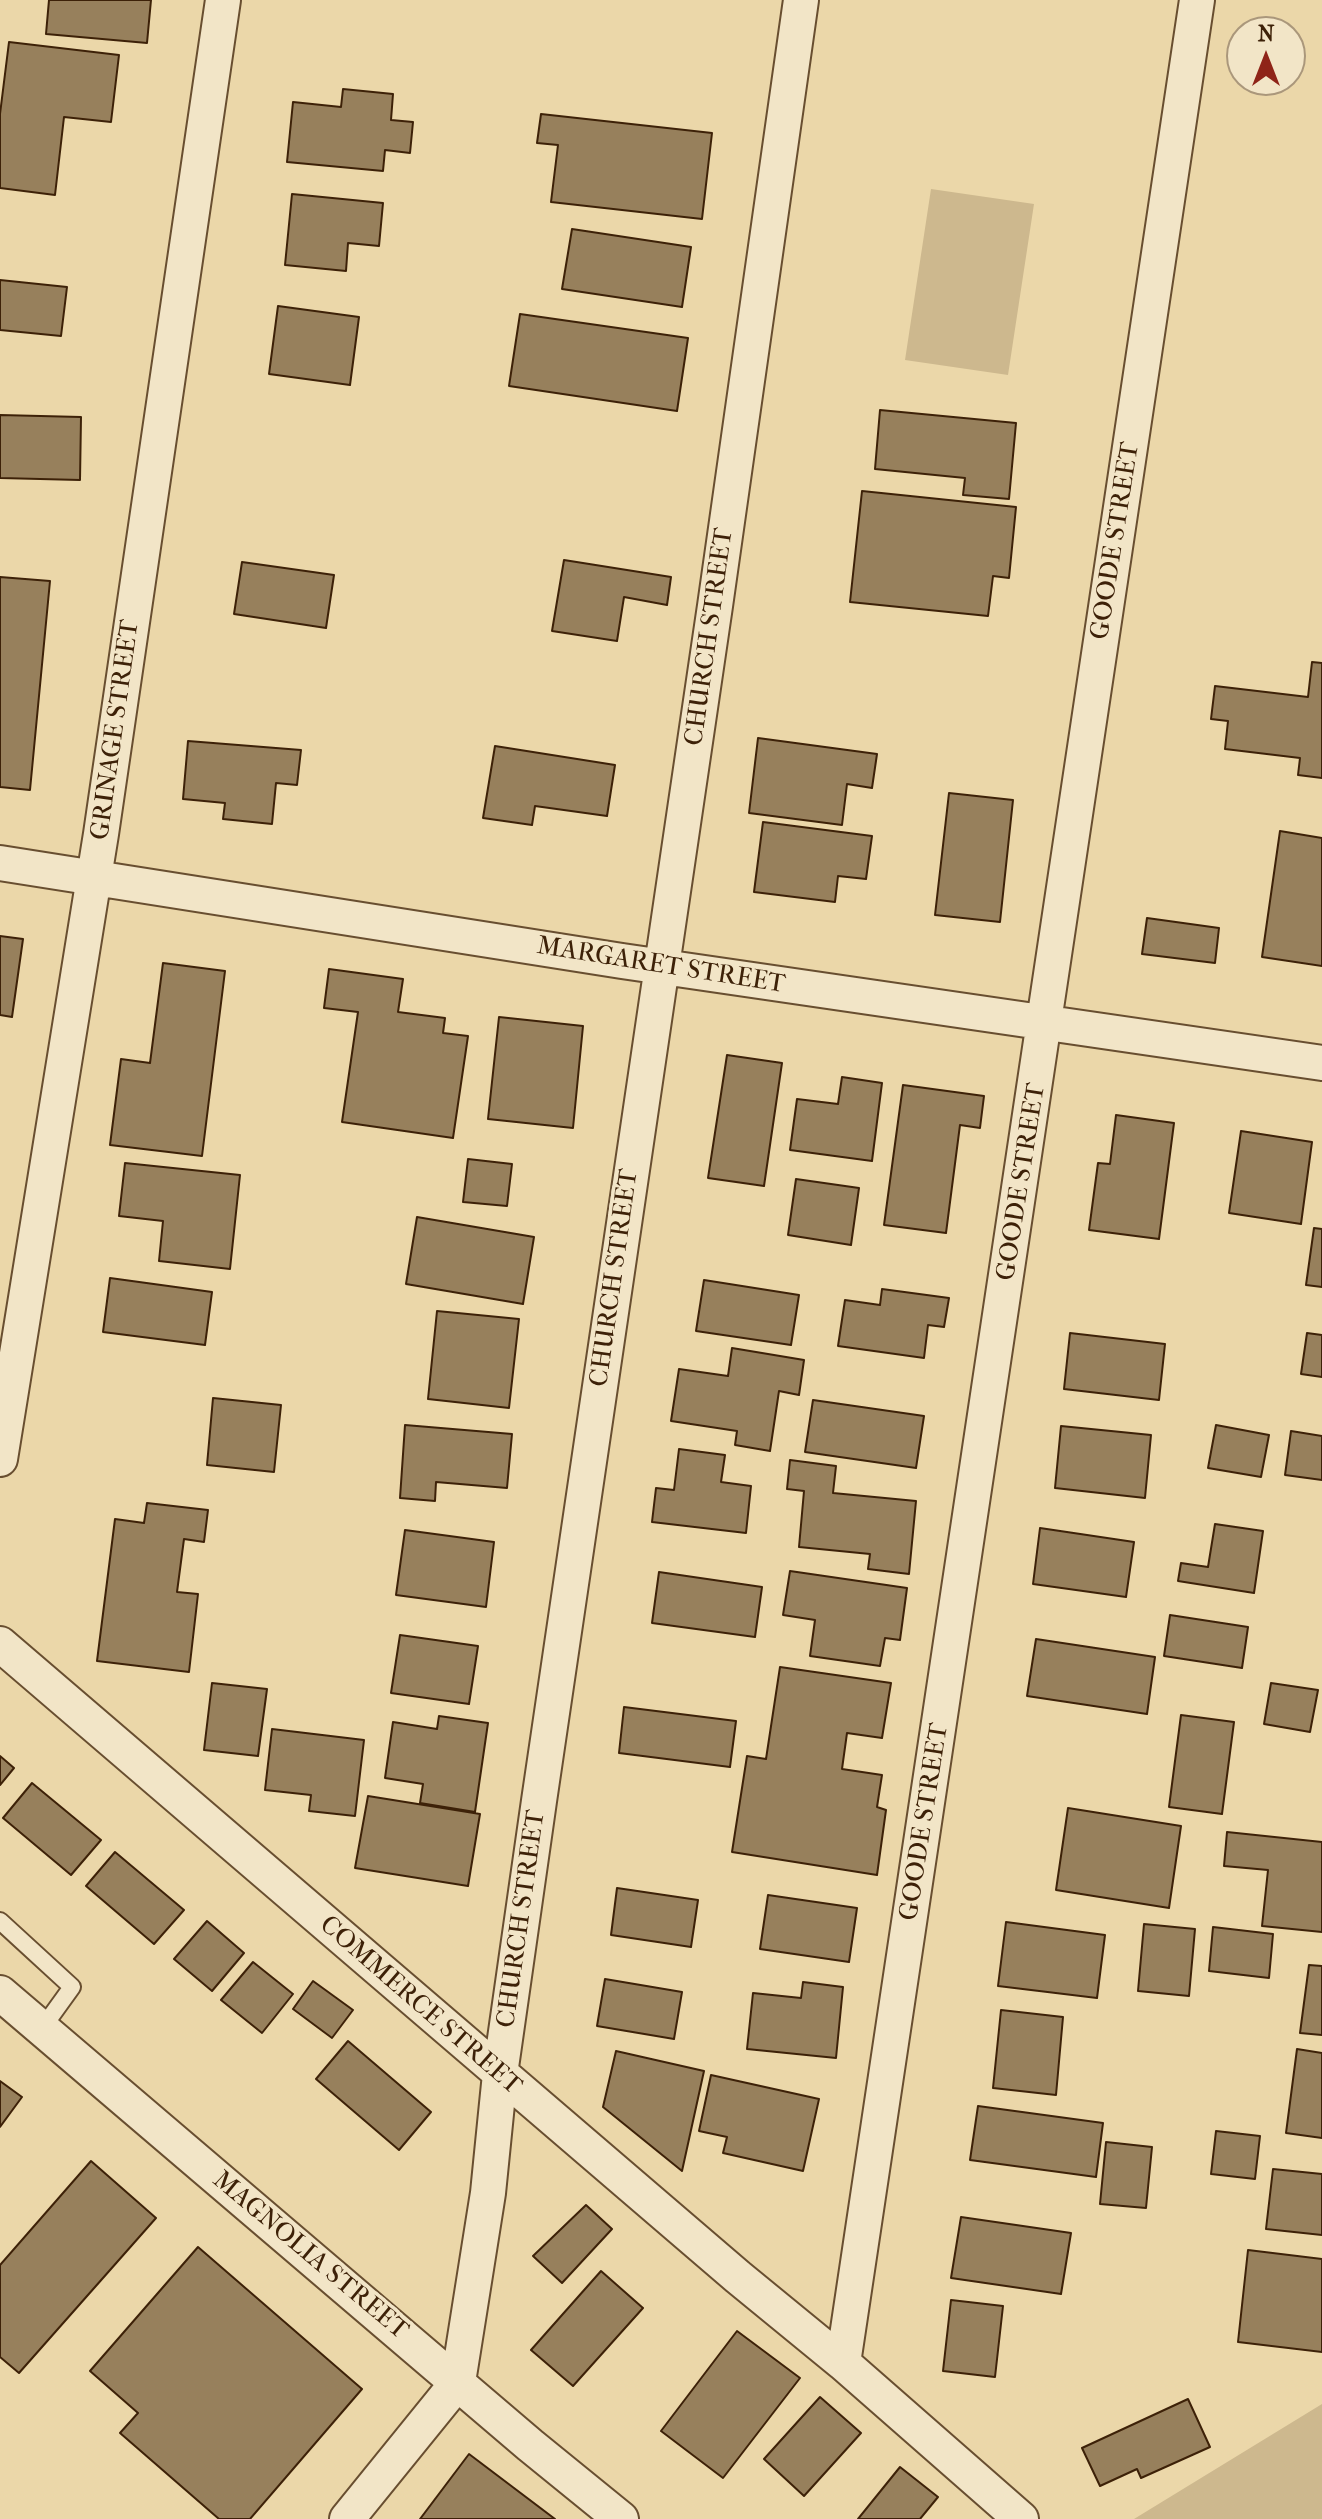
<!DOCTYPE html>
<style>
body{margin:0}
#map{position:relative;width:1322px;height:2519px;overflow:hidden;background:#ebd7a9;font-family:"IM FELL French Canon",serif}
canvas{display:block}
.north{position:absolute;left:1226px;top:16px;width:80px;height:80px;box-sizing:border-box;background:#f2e5c7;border:2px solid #aa977b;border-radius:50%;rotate:0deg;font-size:22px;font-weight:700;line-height:32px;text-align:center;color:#3d2108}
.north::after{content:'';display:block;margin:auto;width:28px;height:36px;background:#8f2418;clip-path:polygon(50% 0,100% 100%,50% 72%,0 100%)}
</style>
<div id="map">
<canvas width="1322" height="2519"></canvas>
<div class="north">N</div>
</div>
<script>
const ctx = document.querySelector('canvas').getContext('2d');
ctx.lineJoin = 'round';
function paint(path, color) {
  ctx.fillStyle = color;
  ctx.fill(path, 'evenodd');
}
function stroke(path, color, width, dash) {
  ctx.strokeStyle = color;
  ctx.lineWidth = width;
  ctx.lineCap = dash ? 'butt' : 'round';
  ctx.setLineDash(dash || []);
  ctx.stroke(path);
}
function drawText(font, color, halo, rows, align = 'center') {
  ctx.font = font + ' "IM FELL French Canon",serif';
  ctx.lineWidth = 7;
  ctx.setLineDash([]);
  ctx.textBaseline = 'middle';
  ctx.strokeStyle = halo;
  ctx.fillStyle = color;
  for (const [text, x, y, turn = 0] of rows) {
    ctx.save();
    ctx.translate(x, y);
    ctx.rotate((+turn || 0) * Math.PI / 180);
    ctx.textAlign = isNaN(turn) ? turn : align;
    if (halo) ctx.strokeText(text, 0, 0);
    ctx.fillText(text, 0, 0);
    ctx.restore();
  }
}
paint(new Path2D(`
 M931,189L1034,204L1008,375L905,360Z
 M1322,2404V2519H1134Z`), '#cdb88e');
const building = new Path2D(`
 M49,0H151L147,43L46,34Z
 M9,42L119,55L111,122L64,117L55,195L0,188V114Z
 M343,89L393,94L391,120L413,122L410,153L385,150L383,171L287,162L293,102L341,107Z
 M541,114L712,133L702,219L551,202L558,145L537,143Z
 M292,194L383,203L379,246L348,243L346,271L285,265Z
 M572,229L691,247L682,307L562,289Z
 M0,280L67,287L61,336L0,330Z
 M278,306L359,317L350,385L269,374Z
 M520,314L688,338L677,411L509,386Z
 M880,410L1016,423L1009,499L963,495L965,478L875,469Z
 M0,415L81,417L80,480L0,478Z
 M862,491L1016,507L1009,578L993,576L988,616L850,602Z
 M564,560L671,577L667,605L624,597L617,641L552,631Z
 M242,562L334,575L326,628L234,614Z
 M0,577L50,581L30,790L0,787Z
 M1312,662L1322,663V778L1298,775L1300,758L1225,749L1228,721L1211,719L1215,686L1308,697Z
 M758,738L877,754L872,788L847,784L842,825L749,813Z
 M188,741L301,750L297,785L276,783L272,824L223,819L225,803L183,799Z
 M495,746L615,765L607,816L535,806L532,825L483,818Z
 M949,793L1013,800L1000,922L935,915Z
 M763,822L872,836L866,879L838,876L835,902L754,892Z
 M1280,831L1322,838V966L1262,957Z
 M1147,918L1219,928L1215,963L1142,954Z
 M0,936L23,939L12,1017L0,1015Z
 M163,963L225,971L202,1156L110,1145L121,1059L150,1063Z
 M329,969L403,979L398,1012L445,1018L443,1033L468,1036L453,1138L342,1122L358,1012L324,1008Z
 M499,1017L583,1026L573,1128L488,1119Z
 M727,1055L782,1063L764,1186L708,1178Z
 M842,1077L882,1083L872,1161L790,1150L797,1099L838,1104Z
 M903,1085L984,1096L980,1128L960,1125L946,1233L884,1225Z
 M1116,1115L1174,1123L1159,1239L1089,1230L1098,1163L1110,1164Z
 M1241,1131L1312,1142L1301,1224L1229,1213Z
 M468,1159L512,1164L507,1206L463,1202Z
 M125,1163L240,1175L230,1269L159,1261L163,1221L119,1216Z
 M796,1179L859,1188L851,1245L788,1235Z
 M417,1217L534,1237L523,1304L406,1284Z
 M1314,1228L1322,1229V1287L1306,1285Z
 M110,1278L212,1292L205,1345L103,1332Z
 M704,1280L799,1295L791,1345L696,1331Z
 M882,1289L949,1298L944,1327L928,1325L924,1358L838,1346L845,1300L880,1305Z
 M437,1311L519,1319L509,1408L428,1399Z
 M1070,1333L1165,1344L1159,1400L1064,1389Z
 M1307,1333L1322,1335V1377L1301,1374Z
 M732,1348L804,1360L799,1395L779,1391L770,1451L735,1445L737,1431L671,1421L679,1369L728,1376Z
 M213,1398L281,1405L274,1472L207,1465Z
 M813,1400L924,1416L916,1468L805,1452Z
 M405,1425L512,1434L507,1488L436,1482L435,1501L400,1498Z
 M1216,1425L1269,1435L1261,1477L1208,1468Z
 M1061,1426L1151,1435L1145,1498L1055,1488Z
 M1291,1431L1322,1436V1480L1285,1475Z
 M679,1449L725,1455L721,1482L751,1486L746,1533L652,1522L656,1488L674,1490Z
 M790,1460L836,1466L833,1493L916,1501L909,1574L868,1569L870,1554L799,1547L804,1491L787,1489Z
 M147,1503L208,1510L204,1542L184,1539L177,1592L198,1594L189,1672L97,1661L115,1519L144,1523Z
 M1215,1524L1263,1531L1254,1593L1178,1581L1181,1563L1208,1567Z
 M1040,1528L1134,1542L1126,1597L1033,1584Z
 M405,1530L494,1542L486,1607L396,1595Z
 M790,1571L907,1588L900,1640L885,1638L880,1666L810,1656L815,1620L783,1615Z
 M659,1572L762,1587L755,1637L652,1623Z
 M1170,1615L1248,1627L1242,1668L1164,1656Z
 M400,1635L478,1646L469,1704L391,1693Z
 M1036,1639L1155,1657L1147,1714L1027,1696Z
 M780,1667L891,1683L882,1738L847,1733L842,1769L882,1775L877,1807L886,1810L877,1875L732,1852L747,1756L766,1759Z
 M212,1683L267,1689L258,1756L204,1750Z
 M1271,1683L1318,1690L1310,1732L1264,1724Z
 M624,1707L736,1721L730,1767L619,1753Z
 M1181,1715L1234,1722L1222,1814L1169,1807Z
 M439,1716L488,1723L475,1812L420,1803L423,1784L385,1778L393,1722L437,1729Z
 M272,1729L364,1740L355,1816L309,1811L311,1795L265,1790Z
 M0,1756L14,1768L0,1785Z
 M32,1783L101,1840L71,1875L3,1818Z
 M368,1796L480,1814L468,1886L355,1868Z
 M1068,1808L1181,1826L1169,1908L1056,1890Z
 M1227,1832L1322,1842V1932L1262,1926L1268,1870L1224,1866Z
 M115,1852L184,1910L154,1944L86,1886Z
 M617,1888L698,1900L691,1947L611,1935Z
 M768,1895L857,1908L849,1962L760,1949Z
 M207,1921L244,1953L212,1991L174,1959Z
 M1006,1922L1105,1935L1097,1998L998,1986Z
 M1144,1924L1195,1929L1189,1996L1138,1991Z
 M1213,1927L1273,1934L1269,1978L1209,1971Z
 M253,1962L293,1994L262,2033L221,2000Z
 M1309,1965L1322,1966V2035L1300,2033Z
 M605,1979L682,1992L674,2039L597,2026Z
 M313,1981L353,2010L332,2038L293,2009Z
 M803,1982L843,1987L836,2058L747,2049L753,1993L801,1998Z
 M1001,2010L1063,2017L1056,2095L993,2088Z
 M348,2041L431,2112L399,2150L316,2079Z
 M1297,2049L1322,2053V2138L1286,2133Z
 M616,2051L704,2071L682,2171L603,2107Z
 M711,2075L819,2099L803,2171L723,2153L727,2137L699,2131Z
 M0,2081L22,2097L0,2127Z
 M978,2106L1103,2123L1096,2177L970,2160Z
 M1216,2131L1260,2136L1255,2179L1211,2174Z
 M1106,2142L1152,2147L1146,2208L1100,2204Z
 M91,2161L156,2218L19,2373L0,2357V2265Z
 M1273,2169L1322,2174V2235L1266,2229Z
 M586,2205L612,2229L562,2283L533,2256Z
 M961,2217L1071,2233L1061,2294L951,2278Z
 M198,2247L362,2389L250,2519H219L120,2433L138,2413L90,2371Z
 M1248,2250L1322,2259V2352L1238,2342Z
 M601,2271L643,2308L573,2386L531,2350Z
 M951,2300L1003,2306L995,2377L943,2371Z
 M737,2331L800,2378L723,2478L661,2431Z
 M820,2397L861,2433L804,2496L764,2459Z
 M1188,2399L1210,2447L1141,2478L1137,2469L1100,2486L1082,2448Z
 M469,2454L555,2519H420Z
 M900,2467L938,2497L920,2519H858Z`);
paint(building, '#97805c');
stroke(building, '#3d2108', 2);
const service = new Path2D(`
 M0,1921L72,1987L41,2030`);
const minor = new Path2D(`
 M0,863L622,961L1322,1063
 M0,1459L101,834L223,0
 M0,1644L738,2277L843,2363L1021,2519
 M0,1993L530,2445L621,2519
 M843,2363L1197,0
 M347,2519L458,2382L488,2193L500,2074L539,1801L715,606L801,0`);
stroke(service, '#684e30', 20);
stroke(minor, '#684e30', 38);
stroke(service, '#f2e5c7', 16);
stroke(minor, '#f2e5c7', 34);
drawText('26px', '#3d2108', '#f2e5c7', [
 ["GOODE STREET",1116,541,-81],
 ["CHURCH STREET",710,637,-82],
 ["GRINAGE STREET",116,730,-82],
 ["MARGARET STREET",661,966,9],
 ["GOODE STREET",1022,1182,-81],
 ["CHURCH STREET",615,1278,-82],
 ["GOODE STREET",925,1822,-81],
 ["CHURCH STREET",522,1919,-82],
 ["COMMERCE STREET",420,2006,41],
 ["MAGNOLIA STREET",310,2256,40]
]);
</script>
